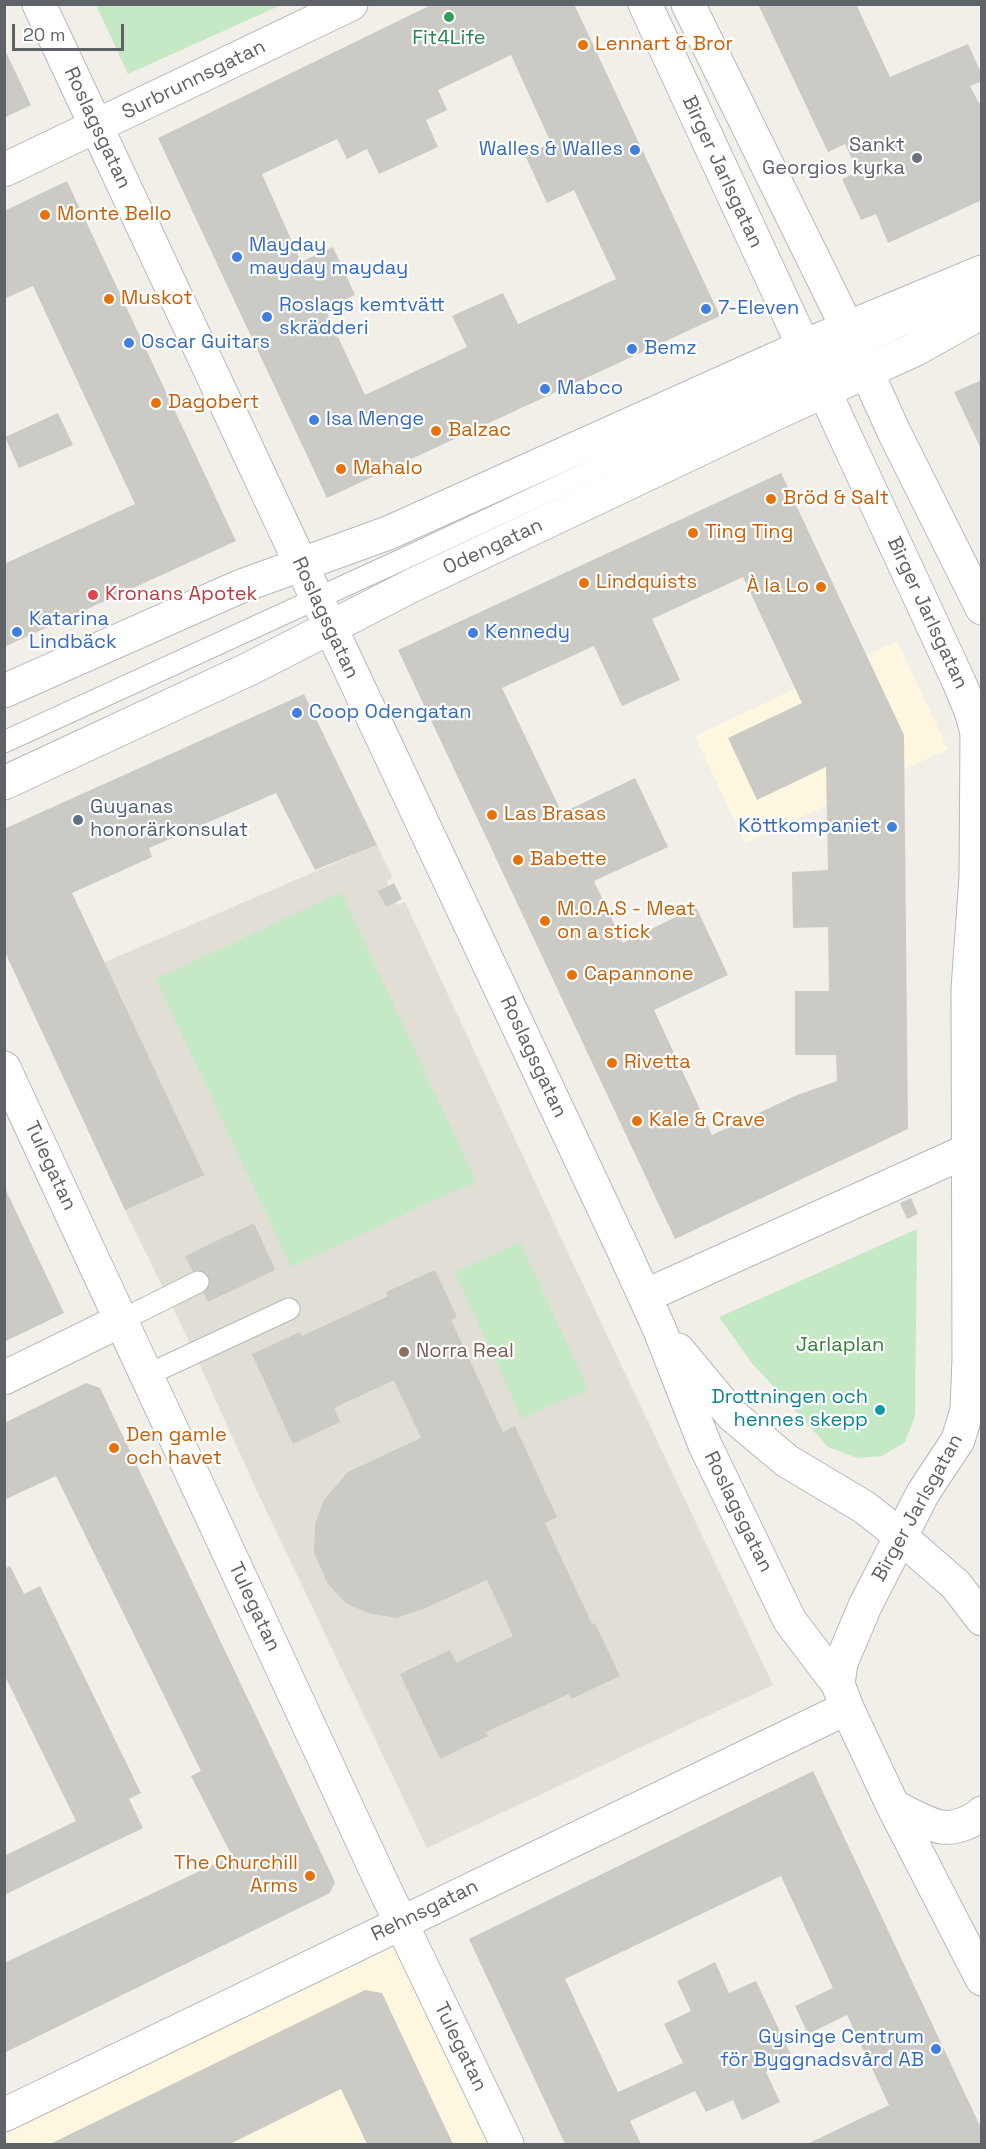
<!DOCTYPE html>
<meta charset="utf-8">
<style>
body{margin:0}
#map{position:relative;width:986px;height:2149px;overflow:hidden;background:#f1efe8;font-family:"Space Grotesk",sans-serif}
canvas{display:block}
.frame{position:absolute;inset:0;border:6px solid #5f6368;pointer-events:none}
.scale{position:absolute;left:12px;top:24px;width:112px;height:27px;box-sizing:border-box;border:3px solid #5f6368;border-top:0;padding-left:8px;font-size:18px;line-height:21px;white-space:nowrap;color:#5f6368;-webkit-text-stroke:4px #fff;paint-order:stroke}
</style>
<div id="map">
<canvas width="986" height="2149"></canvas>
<div class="frame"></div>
<div class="scale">20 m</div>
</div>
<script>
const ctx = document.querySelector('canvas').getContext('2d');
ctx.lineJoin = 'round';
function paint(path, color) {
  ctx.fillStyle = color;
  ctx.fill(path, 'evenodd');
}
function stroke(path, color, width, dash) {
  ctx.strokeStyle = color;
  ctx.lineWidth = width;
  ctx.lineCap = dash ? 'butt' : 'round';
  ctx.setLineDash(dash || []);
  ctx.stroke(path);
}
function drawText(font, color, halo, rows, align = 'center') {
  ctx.font = font + ' "Space Grotesk",sans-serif';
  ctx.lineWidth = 4.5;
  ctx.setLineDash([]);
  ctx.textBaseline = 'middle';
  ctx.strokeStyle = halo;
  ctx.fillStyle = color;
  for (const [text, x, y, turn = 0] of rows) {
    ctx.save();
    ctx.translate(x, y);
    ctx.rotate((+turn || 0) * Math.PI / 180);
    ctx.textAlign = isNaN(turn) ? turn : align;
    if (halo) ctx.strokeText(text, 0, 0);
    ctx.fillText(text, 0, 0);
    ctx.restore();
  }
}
paint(new Path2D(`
 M897,641L948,749L745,843L695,736Z
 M399,1933L501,2144H5L4,2119Z`), '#fef7e0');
paint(new Path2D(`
 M377,845L393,878L387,881L390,894L398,905L405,902L561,1238L773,1685L427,1848L256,1489L189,1341L125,1210L26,996Z`), '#e1ded6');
paint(new Path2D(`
 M96,5H281L128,74Z
 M341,892L476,1181L291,1267L156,979Z
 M917,1229L915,1416L905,1442L882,1456L857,1458L828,1447L751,1362L719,1317Z
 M520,1242L588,1389L522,1419L455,1272Z`), '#c5e8c5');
paint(new Path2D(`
 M433,4H574L720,316L327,498L158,138ZM511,55L551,143L525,155L547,203L574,190L616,279L518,324L503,293L452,316L467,347L365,395L325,309L355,295L333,247L301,262L262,174L337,139L347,159L367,149L379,174L438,147L426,120L447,110L438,90Z
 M758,4H856L890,77L968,44L982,75V81L970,86L979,103L982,102V200L888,243L876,214L861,220L842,179L858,172L845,144L828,152Z
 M4,48L31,105L4,118Z
 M67,181L236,541L4,647V564L135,504L33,286L4,299V211Z
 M982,380V451L954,392Z
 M58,413L73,445L19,468L5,437Z
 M781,473L904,735L908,1129L675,1239L398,650ZM743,577L802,703L728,738L757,800L826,767L828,870L792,872L793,928L828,927L829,991H795V1055H836L837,1081L797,1095L712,1135L654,1010L728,975L696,907L623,943L594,881L668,847L635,778L562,813L502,688L594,646L622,706L680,680L652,619Z
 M304,694L377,845L315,870L276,793L149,848L152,857L72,893L204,1175L125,1210L4,950V829Z
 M394,883L402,899L386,907L378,891Z
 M4,1186L64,1313L4,1342Z
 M911,1198L918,1214L907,1219L900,1203Z
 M254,1223L275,1270L208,1302L185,1256Z
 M435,1270L457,1317L451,1320L503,1432L515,1426L557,1517L545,1523L592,1624L595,1623L620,1676L571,1699L569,1694L486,1732L488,1736L440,1759L400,1674L450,1650L456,1663L513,1636L487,1580L423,1609L396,1618L368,1613L346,1603L328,1584L314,1553L315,1524L324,1500L348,1472L421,1438L394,1380L334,1408L340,1422L293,1444L252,1354L300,1332L302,1336L388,1296L386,1292Z
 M86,1383L100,1388L335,1882L330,1893L4,2053V1963L232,1856L191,1776L201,1771L56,1476L4,1500V1423Z
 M10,1566L24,1594L40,1586L141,1793L129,1799L143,1828L4,1895V1856L76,1821L4,1674V1569Z
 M813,1771L982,2130V2144H807L889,2105L847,2015L808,2034L795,2006L833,1988L781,1876L565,1979L618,2092L683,2063L664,2024L691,2011L677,1981L715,1962L729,1993L756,1981L793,2059L766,2072L780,2102L742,2120L733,2100L706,2112L695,2091L630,2121L641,2144H565L469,1939Z
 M365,1990L382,1993L453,2144H367L341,2089L230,2144H50Z`), '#cccac5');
const service = new Path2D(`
 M4,742L401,560L978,290
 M122,1320L198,1282
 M147,1375L289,1309`);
const minor = new Path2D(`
 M39,4C232,420 428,834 623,1249L659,1328L705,1445L790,1621L838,1684
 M4,170L351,4
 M4,1068L380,1879L507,2144
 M645,1296L969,1150
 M678,1350L732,1415L787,1461L864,1507L887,1525L956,1585L982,1619
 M4,1378L122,1320
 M4,2115L847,1708`);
const tertiary = new Path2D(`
 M645,4L959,682L971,711L977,733L976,877L968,989L969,1359L967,1410L958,1440L923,1493L865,1606L841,1663L838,1684L847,1708L893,1806L982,1979
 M688,4L840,313L894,432L982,608
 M893,1806C905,1812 930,1826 942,1827C954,1829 973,1822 982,1813`);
const secondary = new Path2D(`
 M4,691L239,587L388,533L802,347L982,272
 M4,783L249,669L413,585L776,413L916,349L982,312`);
stroke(service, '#b5b8bc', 23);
stroke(minor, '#b5b8bc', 35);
stroke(tertiary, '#b5b8bc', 35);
stroke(secondary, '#b6babf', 35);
stroke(service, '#fff', 21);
stroke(minor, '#fff', 33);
stroke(tertiary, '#fff', 33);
stroke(secondary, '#fff', 33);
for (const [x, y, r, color] of [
 [449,17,6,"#2e9e5b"],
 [583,45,6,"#e8710a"],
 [635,150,6,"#3f7fe0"],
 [917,158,6,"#6b7280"],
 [45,215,6,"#e8710a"],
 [237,257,6,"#3f7fe0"],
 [109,299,6,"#e8710a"],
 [706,309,6,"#3f7fe0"],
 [267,317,6,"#3f7fe0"],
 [129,343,6,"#3f7fe0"],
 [632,349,6,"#3f7fe0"],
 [545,389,6,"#3f7fe0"],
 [156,403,6,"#e8710a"],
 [314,420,6,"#3f7fe0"],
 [436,431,6,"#e8710a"],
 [341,469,6,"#e8710a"],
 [771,499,6,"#e8710a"],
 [693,533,6,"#e8710a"],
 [584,583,6,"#e8710a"],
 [821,587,6,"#e8710a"],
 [93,595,6,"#e0444e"],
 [17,632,6,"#3f7fe0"],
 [473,633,6,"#3f7fe0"],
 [297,713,6,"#3f7fe0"],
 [492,815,6,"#e8710a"],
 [78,820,6,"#5c6f8a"],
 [892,827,6,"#3f7fe0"],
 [518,860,6,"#e8710a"],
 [545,921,6,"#e8710a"],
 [572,975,6,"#e8710a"],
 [612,1063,6,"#e8710a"],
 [637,1121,6,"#e8710a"],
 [404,1352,6,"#8d6e63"],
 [880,1410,6,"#0f9aa8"],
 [114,1448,6,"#e8710a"],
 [310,1876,6,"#e8710a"],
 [936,2049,6,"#3f7fe0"]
]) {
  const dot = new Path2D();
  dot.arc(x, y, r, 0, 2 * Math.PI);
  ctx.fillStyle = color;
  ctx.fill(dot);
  stroke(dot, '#fff', 2);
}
drawText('20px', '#27864d', '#fff', [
 ["Fit4Life",449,39]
]);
drawText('20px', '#c56008', '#fff', [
 ["Lennart & Bror",595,45],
 ["Monte Bello",57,215],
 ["Muskot",121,299],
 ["Dagobert",168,403],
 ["Balzac",448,431],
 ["Mahalo",353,469],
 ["Bröd & Salt",783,499],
 ["Ting Ting",705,533],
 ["Lindquists",596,583],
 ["À la Lo",809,587,"right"],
 ["Las Brasas",504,815],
 ["Babette",530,860],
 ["M.O.A.S - Meat",557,910],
 ["on a stick",557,933],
 ["Capannone",584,975],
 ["Rivetta",624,1063],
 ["Kale & Crave",649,1121],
 ["Den gamle",126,1436],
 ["och havet",126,1459],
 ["The Churchill",298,1864,"right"],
 ["Arms",298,1887,"right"]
], 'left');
drawText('20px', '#5f6368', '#fff', [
 ["Surbrunnsgatan",194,80,-26],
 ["Roslagsgatan",97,128,65],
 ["Birger Jarlsgatan",722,172,65],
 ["Odengatan",493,547,-25],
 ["Birger Jarlsgatan",927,613,65],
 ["Roslagsgatan",325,618,65],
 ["Roslagsgatan",533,1057,65],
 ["Tulegatan",50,1166,65],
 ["Birger Jarlsgatan",918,1508,-61],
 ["Roslagsgatan",738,1512,64],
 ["Tulegatan",254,1607,65],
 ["Rehnsgatan",425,1911,-26],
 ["Tulegatan",460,2047,64]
]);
drawText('20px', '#5b616d', '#fff', [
 ["Sankt",905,146],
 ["Georgios kyrka",905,169]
], 'right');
drawText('20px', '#366cbe', '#fff', [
 ["Walles & Walles",623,150,"right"],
 ["Mayday",249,246],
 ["mayday mayday",249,269],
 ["Roslags kemtvätt",279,306],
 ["skrädderi",279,329],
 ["7-Eleven",718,309],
 ["Oscar Guitars",141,343],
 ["Bemz",644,349],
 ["Mabco",557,389],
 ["Isa Menge",326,420],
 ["Katarina",29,620],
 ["Lindbäck",29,643],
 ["Kennedy",485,633],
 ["Coop Odengatan",309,713],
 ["Köttkompaniet",880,827,"right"],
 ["Gysinge Centrum",924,2038,"right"],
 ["för Byggnadsvård AB",924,2061,"right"]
], 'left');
drawText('20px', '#be3a42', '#fff', [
 ["Kronans Apotek",105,595]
], 'left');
drawText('20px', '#4e5e75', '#fff', [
 ["Guyanas",90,808],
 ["honorärkonsulat",90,831]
], 'left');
drawText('20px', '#348238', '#fff', [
 ["Jarlaplan",840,1346]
]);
drawText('20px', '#785e54', '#fff', [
 ["Norra Real",416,1352]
], 'left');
drawText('20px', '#0d838f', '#fff', [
 ["Drottningen och",868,1398],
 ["hennes skepp",868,1421]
], 'right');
</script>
